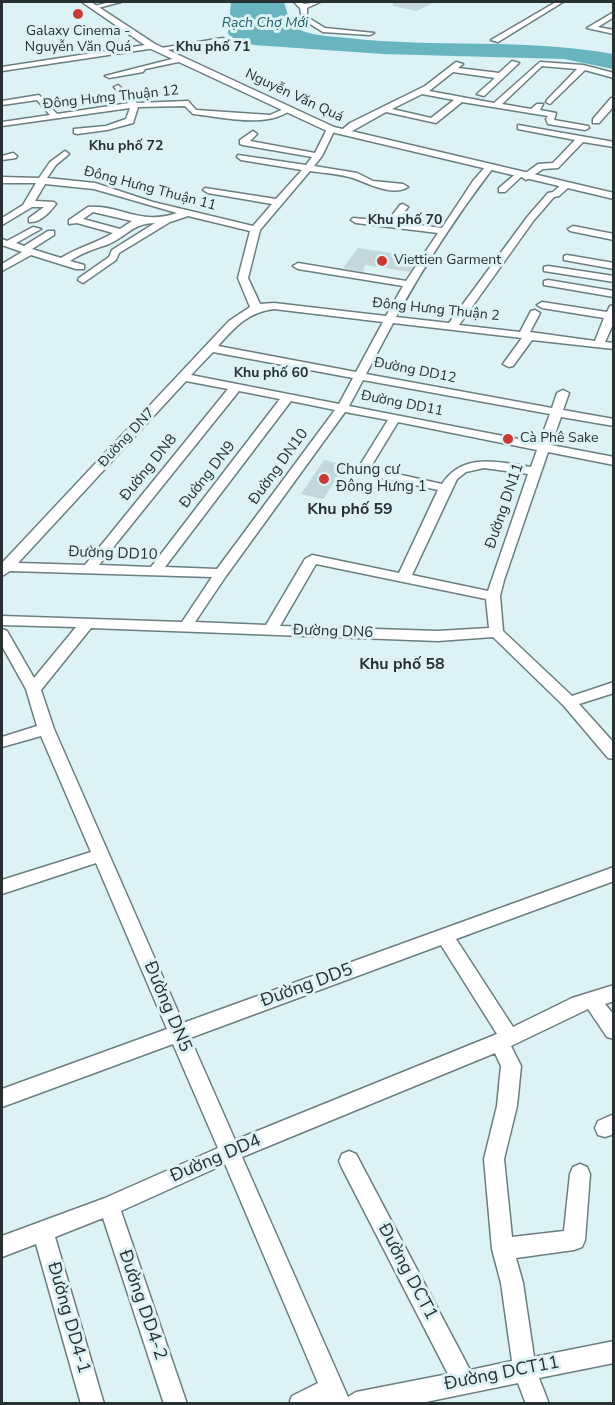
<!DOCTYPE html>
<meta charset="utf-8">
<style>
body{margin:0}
#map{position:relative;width:615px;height:1405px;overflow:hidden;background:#ddf2f5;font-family:"Nunito Sans",sans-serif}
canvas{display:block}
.frame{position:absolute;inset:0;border:3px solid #283031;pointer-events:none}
</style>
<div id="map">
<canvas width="615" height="1405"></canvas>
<div class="frame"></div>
</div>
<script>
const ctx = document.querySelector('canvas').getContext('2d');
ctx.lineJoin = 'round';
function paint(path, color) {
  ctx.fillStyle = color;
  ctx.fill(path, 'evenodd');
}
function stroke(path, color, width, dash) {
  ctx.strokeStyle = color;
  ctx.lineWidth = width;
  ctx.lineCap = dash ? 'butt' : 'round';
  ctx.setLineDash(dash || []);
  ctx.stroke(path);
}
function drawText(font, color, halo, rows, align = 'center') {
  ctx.font = font + ' "Nunito Sans",sans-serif';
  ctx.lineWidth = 6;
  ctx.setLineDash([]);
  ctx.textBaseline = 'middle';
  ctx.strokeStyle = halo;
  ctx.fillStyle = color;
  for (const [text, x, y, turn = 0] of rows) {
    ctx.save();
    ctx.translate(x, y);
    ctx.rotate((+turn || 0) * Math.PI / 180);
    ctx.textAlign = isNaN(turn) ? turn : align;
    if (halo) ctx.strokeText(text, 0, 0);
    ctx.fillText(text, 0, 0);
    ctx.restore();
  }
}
paint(new Path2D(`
 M231,2H284L291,25C307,36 329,36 348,38C436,48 526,38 613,54V69L564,59L383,54L254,45L236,40L228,34Z`), '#68b5bf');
paint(new Path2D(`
 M393,2H435L417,11L393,6Z
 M358,248L418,257L410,272L365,265L363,272L343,268Z
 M324,460L346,465L323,499L301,494Z`), '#c4d8db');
const minor = new Path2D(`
 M110,2H121L94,9L91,7Z
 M294,2H301L304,4L320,2L307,8V17L325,28L374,33L370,35L323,32L302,19L300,8Z
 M556,2H563L498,42L491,40Z
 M614,12V17L598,27L614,30V34L587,28Z
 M223,38L226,42L159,51L155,49Z
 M152,44L155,48L2,71V67Z
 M180,57L184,59L183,61L145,69L143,72L109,78L105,76Z
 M512,61L519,63L484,96L477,94L495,78L453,72L429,91L494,103L540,62L583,65L614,73V78L585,70L550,104L546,102L547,100L577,69L542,66L502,104L531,109L537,104H543L540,110L556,113L554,120L588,126L589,128L585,130L548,124L546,119L548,116L462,102L436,123L386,112L345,135L338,133L350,123L425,86L456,62L463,64L458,68L499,73ZM422,94L454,100L431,118L392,109Z
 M118,85L137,103L188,101L196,110L270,115L288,107L292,109C267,129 223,117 193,114L185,106L138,107L133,123L107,130L77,134L74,133V129L106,126L126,119L130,108L2,126V122L50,115L37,100L2,105V101L39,95L57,114L129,103L114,87Z
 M611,98H614V106L599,123H593V119Z
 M518,125L614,142V147L583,142L558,168L543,169L526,180L522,177L523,175L538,164L553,163L575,140L518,129Z
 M331,126L335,129L322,156L314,166L357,173L373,181L403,184L408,187C393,197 367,183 353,178C340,174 324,173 310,171L260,230L248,278L260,304L274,303L386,316L403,286L298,269L293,266L298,263L406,281L438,233L356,223L351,220L353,218L388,221L400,205L403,204L408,207L397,222L442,228L473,181L486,166H492L493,168C457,215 425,264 396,317L449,323L528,216L548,193L553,192L562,184L570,186L559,196L554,197L534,220L459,325L520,332L531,311L535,310L540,313L530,332L595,341L604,318L542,308L537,305L542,302L607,312L610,306L614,305V322L605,342L614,343V349L532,340L513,366L509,367L503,364L522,338L393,323L366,374L552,408L557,393L563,390L569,393L563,410L614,419V426L561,417L551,445L614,457V465L548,452L504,580L500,596L503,631L572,696L614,682V693L579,704L614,743V759L608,758L564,706L493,637L438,641L91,628L41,690L54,729L183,1023L614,867V881L456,939L513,1027L572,998L614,985V1001L605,1004L614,1015V1039L607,1037L588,1009L511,1046L521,1066L517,1106L504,1159L512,1237L564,1231L570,1174L573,1167L580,1164L587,1167L590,1174L585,1240L582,1247L574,1250L516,1258L523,1283L534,1357L614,1341V1363L539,1378L549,1404H526L518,1383L416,1404H289L292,1396L318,1383L225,1164L121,1211L187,1404H164L103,1218L55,1237L104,1404H81L36,1244L2,1257V1236L105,1198L218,1148L173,1044L2,1107V1089L167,1029L96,863L2,894V880L91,852L41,736L2,747V737L37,726L26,689L2,646V629L7,631L34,678L76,627L2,625V616L182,622L212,577L10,571L2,576V563L229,321L250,307L238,278L250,231L188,216L170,222L119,253L116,260L83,283L78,280L79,278L109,257L112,250L155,223C131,224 129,235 109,244C95,249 83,252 70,261L84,265V269H76L31,255L2,271V264L22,252L2,245V239L7,241L33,227L41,229L16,243L24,246L48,231H54V235L32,249L61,258C78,247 97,243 113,233L77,223L69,224V220L88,207C119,204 140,226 177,213L94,189L45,184L35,201L54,202L56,204C49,213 40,223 29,222V218L44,207H32L2,225V218L23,205L36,183H2V177L39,178L50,162L65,151L69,154L56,165L47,178L95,183L153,202L253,226L272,204L208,193L203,190L205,188L276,199L302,170L241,160L237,157L238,155L306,165L312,157L243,145L240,144V140L253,131L257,134L250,141L315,153L327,129ZM93,212L132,221L120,229L83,219ZM274,309L383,322L356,372L218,346C235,327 248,312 274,309ZM213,352L353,378L339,404L191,375ZM363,380L550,414L539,443L349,406ZM186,381L228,389L85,565L18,563ZM239,391L280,399L151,567L99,565ZM291,401L335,410L217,569L165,567ZM345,412L388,420L357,470L359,473L438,490L399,573L312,555L305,559L266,625L195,622L226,576ZM398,422L537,450L531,467C498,462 463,452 442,484L370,468ZM484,468L528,474L488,591L412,575L457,479L466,472ZM316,564L486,599L489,628L438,631L280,626ZM441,945L497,1034L235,1140L190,1038ZM495,1053L501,1066L497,1106L484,1159L492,1249L501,1283L512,1361L470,1370L356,1154L349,1151L342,1154L339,1161L342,1168L448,1374L356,1392L348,1397L242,1157Z
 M13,153L17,156L16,158L2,160V156Z
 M518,172L521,173V177L505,192H499V188Z
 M573,226L614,234V240L570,231L568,229Z
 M567,255L614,263V269L564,260V256Z
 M548,266L614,276V282L544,271V267Z
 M548,280L614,291V297L544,285V281Z
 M614,1114V1134L605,1137L598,1135L595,1128L598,1121Z`);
const major = new Path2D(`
 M82,2H91L155,44L334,127L614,193V199L327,131L149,48Z`);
stroke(minor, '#6b7e80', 3);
stroke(major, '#6b7e80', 3);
paint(minor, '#fff');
paint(major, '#fff');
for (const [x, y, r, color] of [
 [78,14,6,"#c93b36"],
 [382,261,6,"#c93b36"],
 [508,439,6,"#c93b36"],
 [324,479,6,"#c93b36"]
]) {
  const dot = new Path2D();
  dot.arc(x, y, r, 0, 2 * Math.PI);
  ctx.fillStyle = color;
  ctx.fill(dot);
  stroke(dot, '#ddf2f5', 2);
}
drawText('italic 14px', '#216068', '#ddf2f5', [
 ["Rạch Chợ Mới",265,24]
]);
drawText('14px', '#283031', '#ddf2f5', [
 ["Galaxy Cinema -",78,32,"center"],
 ["Nguyễn Văn Quá",78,48,"center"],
 ["Viettien Garment",394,261],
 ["Cà Phê Sake",520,439]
], 'left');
drawText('bold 14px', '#283031', '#ddf2f5', [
 ["Khu phố 71",213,48],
 ["Khu phố 72",126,147],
 ["Khu phố 70",405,221],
 ["Khu phố 60",271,374]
]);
drawText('14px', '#283031', '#ddf2f5', [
 ["Nguyễn Văn Quá",294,96,25],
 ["Đông Hưng Thuận 12",111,98,-6],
 ["Đông Hưng Thuận 11",150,189,15],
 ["Đông Hưng Thuận 2",436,310,6],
 ["Đường DD12",415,371,11],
 ["Đường DD11",402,404,11],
 ["Đường DN7",127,438,-47]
]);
drawText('15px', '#283031', '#ddf2f5', [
 ["Đường DN10",279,467,-54],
 ["Đường DN8",149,468,-51],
 ["Đường DN9",208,475,-52],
 ["Đường DN11",505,506,-71],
 ["Đường DD10",113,554,2],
 ["Đường DN6",333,632,2]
]);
drawText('15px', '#283031', '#ddf2f5', [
 ["Chung cư",336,470],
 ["Đông Hưng 1",336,487]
], 'left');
drawText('bold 16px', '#283031', '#ddf2f5', [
 ["Khu phố 59",350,510],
 ["Khu phố 58",402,665]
]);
drawText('18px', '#283031', '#ddf2f5', [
 ["Đường DD5",307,986,-20],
 ["Đường DN5",167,1007,67],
 ["Đường DD4",216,1159,-23],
 ["Đường DCT1",407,1272,62],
 ["Đường DD4-2",142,1305,71],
 ["Đường DD4-1",68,1318,74],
 ["Đường DCT11",502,1374,-11]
]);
</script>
